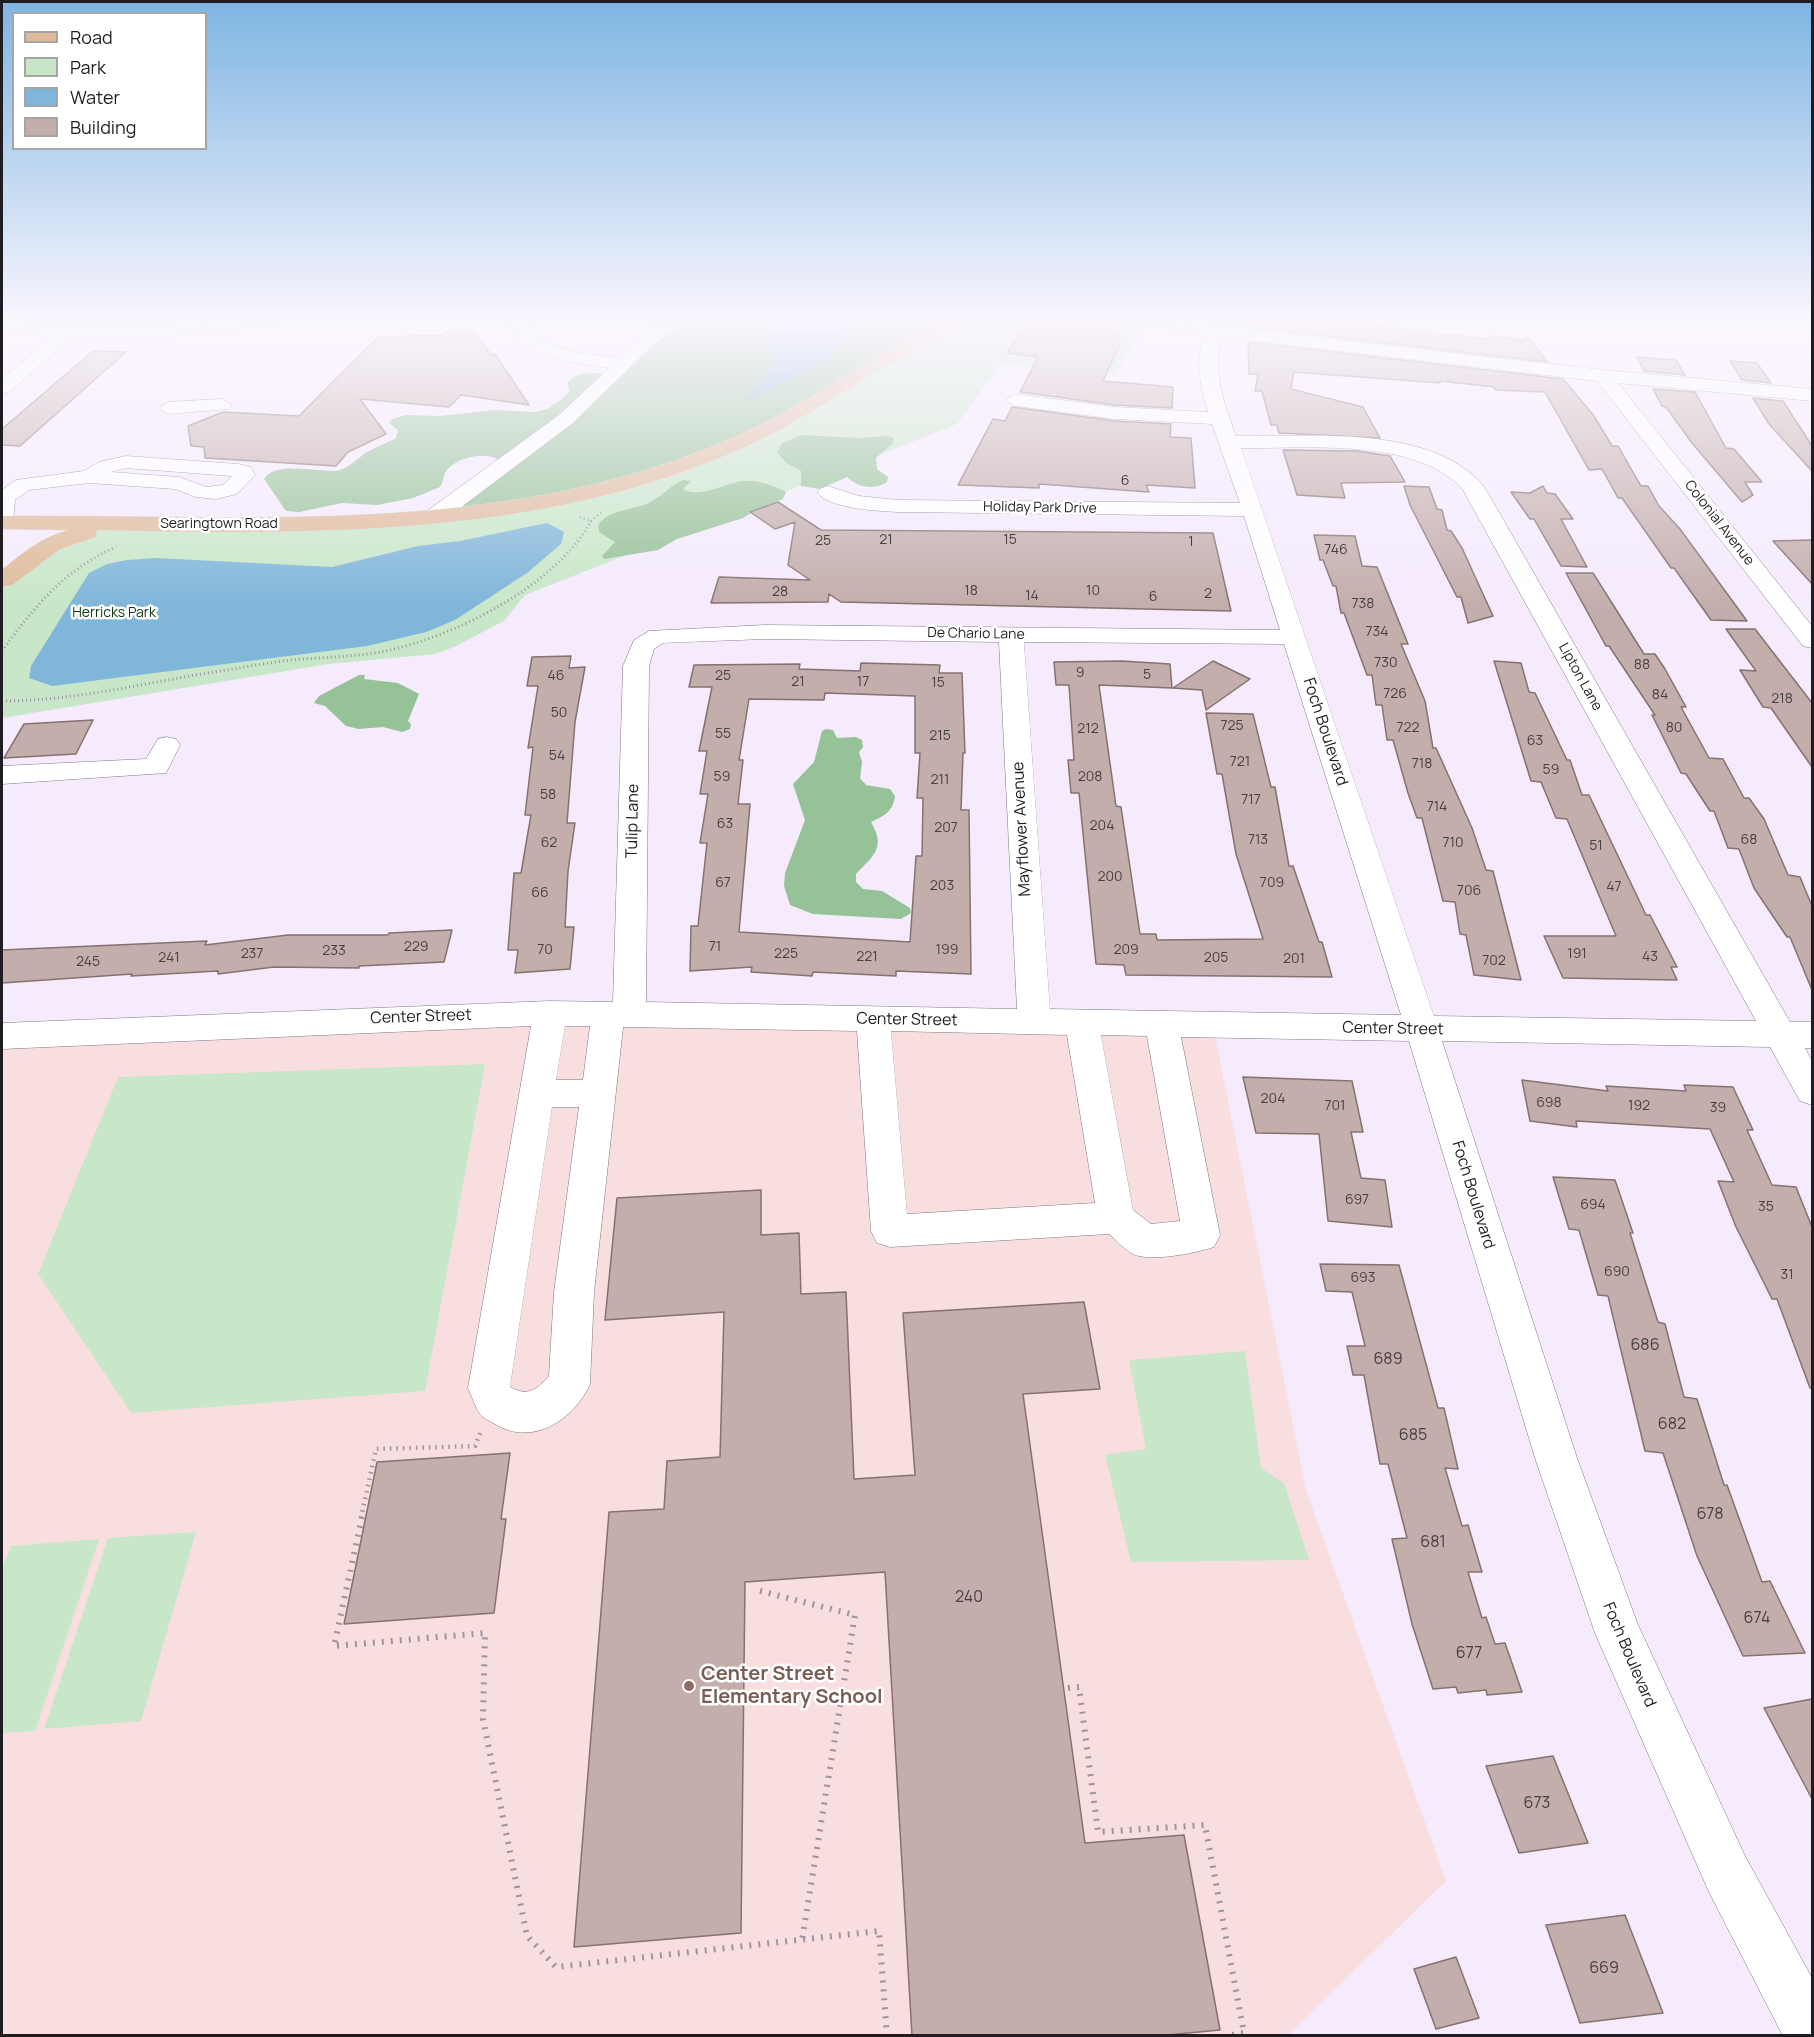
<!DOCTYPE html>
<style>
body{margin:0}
#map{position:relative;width:1814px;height:2037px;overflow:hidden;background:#f5ebfd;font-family:Manrope,sans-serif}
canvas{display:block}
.frame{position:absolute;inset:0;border:3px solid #1f1c22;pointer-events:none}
.legend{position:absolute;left:12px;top:12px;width:195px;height:138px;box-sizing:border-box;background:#fff;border:2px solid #a5a4a7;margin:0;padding:8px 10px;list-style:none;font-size:18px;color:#1f1c22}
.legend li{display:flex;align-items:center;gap:12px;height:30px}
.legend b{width:30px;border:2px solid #a5a4a7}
</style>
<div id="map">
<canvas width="1814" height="2037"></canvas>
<div class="frame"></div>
<ul class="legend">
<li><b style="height:8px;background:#dfbb9b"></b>Road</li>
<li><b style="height:16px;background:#c8e7c8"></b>Park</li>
<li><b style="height:16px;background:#80b6d9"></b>Water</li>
<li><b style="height:16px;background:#c4aeac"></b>Building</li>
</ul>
</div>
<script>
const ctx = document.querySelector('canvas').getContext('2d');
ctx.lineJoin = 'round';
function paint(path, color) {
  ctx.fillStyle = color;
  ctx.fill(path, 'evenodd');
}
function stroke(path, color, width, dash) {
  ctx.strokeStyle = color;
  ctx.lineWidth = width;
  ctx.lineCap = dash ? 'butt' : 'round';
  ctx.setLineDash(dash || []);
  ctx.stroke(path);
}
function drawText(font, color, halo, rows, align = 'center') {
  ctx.font = font + ' Manrope,sans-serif';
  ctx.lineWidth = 5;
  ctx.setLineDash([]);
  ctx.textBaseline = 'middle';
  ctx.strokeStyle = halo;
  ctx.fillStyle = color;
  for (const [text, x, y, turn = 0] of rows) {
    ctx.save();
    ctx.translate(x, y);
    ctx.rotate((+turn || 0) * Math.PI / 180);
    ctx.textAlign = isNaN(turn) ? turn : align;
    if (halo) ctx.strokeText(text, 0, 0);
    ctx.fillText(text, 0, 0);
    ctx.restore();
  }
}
paint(new Path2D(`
 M275,1022L1213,1026L1306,1490L1446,1881L1288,2035H2V1041L4,1036Z`), '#f9dee0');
paint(new Path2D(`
 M957,320H1117L1156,324L1141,333L1115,374L1000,365L957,424L525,595L504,621L454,647L435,654L329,664L2,718V585L4,580L86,532L130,524L435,516L935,333Z
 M485,1064L425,1391L131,1413L38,1274L118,1077Z
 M1245,1351L1261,1468L1284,1483L1309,1560L1131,1562L1105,1455L1146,1449L1129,1360Z
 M196,1532L141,1721L44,1729L108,1538Z
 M99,1539L35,1731L2,1733V1570L11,1546Z`), '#c8e7c8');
paint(new Path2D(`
 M680,320H952L800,411L637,479L435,516L503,463C490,450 459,456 447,470C443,474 444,481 440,487L413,498L377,505L342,503L299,512L286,511L264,479C275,461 317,472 335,471C349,469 356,459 367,452C376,447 387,443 396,438L398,430L389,423L392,419L405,415L440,416L494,410L535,412L547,409L561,400L570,390L567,383C576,372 588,373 601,373L606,379Z
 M802,435L860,438L888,436L894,438L892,444L876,458L877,469L888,477L887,482C874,491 857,487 847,477L820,489L801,486V471L786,463L777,452L782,443Z
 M683,480L691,481L683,489C701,500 726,482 744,481C756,479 776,486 786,492L783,499L757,509L743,518L677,539L658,550L604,559L602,556L615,542L599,532L598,525C611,507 634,512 652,501C663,495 671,485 683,480Z
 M359,675H365L364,679L398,683L419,694L408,721L411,724L410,729L402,732L383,727L359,729L346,726L325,706L314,703L319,696Z
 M826,729L833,730L837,738L856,737L862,740L863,747L859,752L862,762L860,778L866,785L890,789L895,796C893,812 884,816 871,822C886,848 874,855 856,874V882L863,889L882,891L910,908L911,913L901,919L813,914L790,905L784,886L785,873L805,820L793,784L814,762L822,731Z`), '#96c297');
paint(new Path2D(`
 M774,320H860L828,358L741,404C752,394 768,381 771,366C776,345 759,348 774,320Z
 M547,523L564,532L561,544L527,573L455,620L426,632L367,646L52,686L29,678L31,666L89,573L107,564L127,560L156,558L332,567L418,546L460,541Z`), '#80b6d9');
const building = new Path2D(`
 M1028,320H1085L1124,324L1116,341L1121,342L1103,381L1173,387L1172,408L1115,405L1020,392L1038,357L1007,353Z
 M1247,320H1361V322L1392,328L1485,339L1492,336L1523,340L1527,337L1548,362L1247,327Z
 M474,330L491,355L495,354L529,405L461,395L449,407L360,399L386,434L348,452L336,466L205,458L204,447L191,446L188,426L223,412L299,416L378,337L445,335V332Z
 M1248,342L1563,379L1594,416L1612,446H1618L1641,486H1648L1659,506L1680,529L1747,621L1711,620L1674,568H1671L1622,498H1618L1602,469L1589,470L1545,392L1496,390L1494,387L1440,381V383L1294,372L1291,389L1363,407L1380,438L1279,433L1277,425H1271L1262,391H1255L1258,374H1249Z
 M93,351L126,352L20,446L2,445V429Z
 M1637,357L1676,360L1685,375L1644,371Z
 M1730,361L1757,363L1771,383L1742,380Z
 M1653,389L1695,392L1726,448L1734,449L1762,482H1745L1753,495L1742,502L1692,443L1666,407L1662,406Z
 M1753,398L1783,401L1812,446V471L1769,424Z
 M1012,407L1115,421L1171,424L1170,437L1191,438L1195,488L1146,485L1149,492L1039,484V488L958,485L993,419L1005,421Z
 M1283,450L1357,451L1390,456L1405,482L1341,483L1345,498L1297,495Z
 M1404,486L1429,487L1437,509L1442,510L1447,530L1451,531L1462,548L1493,616L1468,623L1461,597H1457L1410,505Z
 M1543,486L1547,493L1555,494L1573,519H1561L1587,567L1561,566L1534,519H1530L1511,492L1530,493Z
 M778,502L821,530L1213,533L1231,611L841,602L829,594L828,602L711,603L719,577L810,580L788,565L795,522L775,529L750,512Z
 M1314,535L1355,536L1362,566L1377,567L1408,644H1401L1425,701L1433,748H1436L1472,828L1486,870L1493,871L1521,980L1474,975L1466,935L1460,934L1455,902L1443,901L1422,818H1417L1408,793L1393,740H1387L1382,705H1376L1372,675H1367L1344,613H1341L1336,586H1333L1323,560H1320Z
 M1812,540V584L1773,541Z
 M1566,573H1593L1644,654H1655L1665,669L1686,707H1681L1709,758L1723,759L1744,798H1749L1764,819L1788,875L1800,877L1812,906V990L1790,937H1787L1754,888L1739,849L1728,848L1714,811H1710L1686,774L1681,773L1652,715H1655L1609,646H1606Z
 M1726,629H1755L1812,703V767L1771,708L1763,707L1740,670L1756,671Z
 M571,656L569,668L585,667L575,722L567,823H575L568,871L565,927H574L570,969L515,973L518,950H508L514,873H521L531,815H525L533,747L528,748L538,686H527L532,657Z
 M1122,661L1170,664L1172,688L1099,685L1116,806L1121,807L1140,934H1156L1157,940L1263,939L1236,854L1222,774H1217L1206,713L1253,714L1271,787H1275L1289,866H1293L1319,942H1322L1332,977L1126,975L1124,965L1096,964L1079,793H1071L1068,760H1074L1069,685H1056L1054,662Z
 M1213,661L1250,679L1206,710L1202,690L1173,688Z
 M1494,661L1521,663L1529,692L1535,693L1567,760H1570L1582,795H1589L1646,915H1650L1677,967H1671L1677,980L1563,978L1544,936H1616L1567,819L1556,818L1541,782L1531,781Z
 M861,663L940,665L939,673H962L965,753H963L961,810H969L971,974L896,971V976L813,972L812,976L751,972L752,967L690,971L691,926H698L707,843H700L708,794H700L707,751H699L712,687H689L694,665L800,664L799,669L860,671ZM825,693L915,696V753H920L917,798H923L922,856H916L910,942L739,932L750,804H738L743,760H739L749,699L824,700Z
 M93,720L76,754L4,758L24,724Z
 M452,930L444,962L359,966V968L274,967L218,974V971L131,976L132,974L2,983V950L207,941L205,945L288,935H388L389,933Z
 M1243,1077L1352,1081L1363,1132H1351L1361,1178L1385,1180L1392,1227L1328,1221L1319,1134L1256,1133Z
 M1522,1080L1608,1091L1606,1086L1686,1091L1684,1085L1733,1087L1753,1130H1747L1772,1185L1796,1187L1812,1227V1388H1810L1777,1299H1772L1736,1227L1718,1181L1734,1182L1710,1129L1576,1121L1577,1127L1530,1121Z
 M1553,1177L1615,1180L1633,1233H1630L1658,1322L1665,1324L1684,1397L1697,1399L1724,1485H1727L1762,1582L1770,1581L1805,1653L1743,1656L1697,1556L1663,1453L1645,1451L1608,1296L1598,1295L1579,1230L1569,1229Z
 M761,1190V1235L799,1233L801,1294L846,1292L854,1479L915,1475L903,1313L1084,1302L1100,1389L1023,1394L1085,1843L1184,1835L1220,2030L1157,2036H912L885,1572L745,1582L741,1933L574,1947L609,1512L664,1509L667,1461L720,1457L724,1312L605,1320L617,1198Z
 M1320,1264L1399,1265L1438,1408H1444L1458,1469L1445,1468L1462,1526L1468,1525L1482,1572H1468L1482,1618L1486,1617L1495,1644L1505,1643L1522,1692L1487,1695L1486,1690L1458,1693L1456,1687L1433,1689L1412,1624L1392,1539L1407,1538L1388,1464H1380L1364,1375H1353L1347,1346H1365L1352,1292L1326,1291Z
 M510,1453L501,1519H506L494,1613L344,1624L377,1462Z
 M1812,1699V1799L1764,1708Z
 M1553,1756L1588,1843L1519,1853L1486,1766Z
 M1625,1915L1663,2013L1580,2023L1546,1925Z
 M1456,1957L1479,2018L1436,2029L1414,1969Z`);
paint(building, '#c4aeac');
stroke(building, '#85716f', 1.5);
const minor = new Path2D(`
 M2,320L46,327H159L224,320H280L271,325L159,337H73L9,392L2,394V379L51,337L2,330Z
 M507,320H525C539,353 587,353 619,358C641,337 656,319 689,320L655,343L573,423L443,521H427L424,516L427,511L559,415L609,368C571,362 524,359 507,320Z
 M1173,321L1603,370L1812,389V401L1618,383L1812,626V648L1803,646L1597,381L1221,337C1212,372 1224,403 1236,436C1307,437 1418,425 1475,477C1484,485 1490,497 1496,507L1790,1022H1812V1048H1805L1812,1061V1105L1800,1101L1770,1047L1442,1041L1577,1458L1638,1625L1745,1856L1812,1978V2036H1783L1709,1892L1595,1633L1535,1458L1409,1041L1181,1037L1220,1235L1214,1247C1196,1253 1148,1263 1131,1253C1123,1248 1116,1240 1109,1234L890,1247L877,1243L871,1231L857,1031L623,1027L594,1292L590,1384C574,1420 532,1447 495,1424C490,1421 483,1418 480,1414C475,1407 472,1396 468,1388L531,1026L2,1049V1023L550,1001L613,1002L623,666L634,640L649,631L765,625L1280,630L1244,516L898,512C878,511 829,509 817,492L821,488L828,486L859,496L898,500L1240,503L1212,424L1115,419L1015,406L1005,400L1015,394L1115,407L1208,412C1200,382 1195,366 1204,335L1167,330L1164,326ZM1241,448C1307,449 1412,437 1462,488L1756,1021L1434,1016ZM765,639L999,642L1017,1009L646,1002L649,666L654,649L663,643ZM1024,642L1284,644L1401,1015L1050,1009ZM565,1026H590L583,1080H556ZM891,1031L1067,1035L1095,1203L907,1214ZM1101,1035L1147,1036L1180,1221L1151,1224L1133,1210ZM552,1107H579L554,1292L549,1376C537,1390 527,1397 510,1387Z
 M222,399L232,405L229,409L169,414L159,408L169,402Z
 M126,456L238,464L251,467L255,475L237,494L216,499L196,497L175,489L89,483L29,490L15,500L13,522L10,527L2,528V490L16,480L84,471L99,462ZM126,468L232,476L223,485L206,487L179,477L111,472Z
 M167,737L176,739L180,745L166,773L2,784V766L146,759L158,739Z`);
const major = new Path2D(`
 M940,320H961C953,331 884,366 867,377C826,403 785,429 740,449C540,538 312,534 97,530L95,537L60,549L12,585L2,586V570C22,553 42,537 69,530L2,529V516C244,514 496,539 726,441C800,409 869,360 940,320Z`);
stroke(minor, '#7f7685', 1);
stroke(major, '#d7d6d7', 1);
stroke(new Path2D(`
 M1021,320H1024
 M1136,321L1151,323
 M580,517L591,521L589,524
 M591,521L602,512`), '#9b94a1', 2, [1, 3]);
stroke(new Path2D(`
 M2,651C34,607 65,569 116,547
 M2,701C74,701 144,683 214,672C240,668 265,663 291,660C323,657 355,657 386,651C456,636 554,586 590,523`), '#9b94a1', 3, [1, 3]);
stroke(new Path2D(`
 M361,1518L376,1449L475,1446L481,1431`), '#9b94a1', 4.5, [1.5, 5]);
stroke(new Path2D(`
 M362,1517L334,1646L485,1633L483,1719L527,1936L556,1967L879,1931L887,2036
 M760,1591L855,1615L802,1940
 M1068,1688L1079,1687L1098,1832L1205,1825L1244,2033L1227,2036`), '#9b94a1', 6, [2, 7]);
paint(minor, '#fff');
paint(major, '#dfbb9b');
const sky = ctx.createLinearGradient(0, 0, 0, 605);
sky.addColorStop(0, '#7eb5e2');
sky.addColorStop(0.53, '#faf6fe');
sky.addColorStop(1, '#faf6fe00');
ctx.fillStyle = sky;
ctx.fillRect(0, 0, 1814, 605);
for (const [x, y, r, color] of [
 [689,1686,6,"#8d6e63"]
]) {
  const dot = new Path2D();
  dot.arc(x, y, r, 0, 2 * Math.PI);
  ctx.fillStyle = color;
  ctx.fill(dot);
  stroke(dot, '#fff', 2);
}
drawText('14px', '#484044', null, [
 ["6",1125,481],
 ["21",886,540],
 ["15",1010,540],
 ["25",823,541],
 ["1",1191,542],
 ["746",1336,550],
 ["18",971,591],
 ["10",1093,591],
 ["28",780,592],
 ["2",1208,594],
 ["14",1032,596],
 ["6",1153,597],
 ["738",1363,604],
 ["734",1377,632],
 ["730",1386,663],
 ["88",1642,665],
 ["9",1080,673],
 ["5",1147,675],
 ["46",556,676],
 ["25",723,676],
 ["21",798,682],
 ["17",863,682],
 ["15",938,683],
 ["726",1395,694],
 ["84",1660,695],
 ["218",1782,699],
 ["50",559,713],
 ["725",1232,726],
 ["722",1408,728],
 ["80",1674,728],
 ["212",1088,729],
 ["55",723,734],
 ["215",940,736],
 ["63",1535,741],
 ["54",557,756],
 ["721",1240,762],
 ["718",1422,764],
 ["59",1551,770],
 ["59",722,777],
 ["208",1090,777],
 ["211",940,780],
 ["58",548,795],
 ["717",1251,800],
 ["714",1437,807],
 ["63",725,824],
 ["204",1102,826],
 ["207",946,828],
 ["713",1258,840],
 ["68",1749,840],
 ["62",549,843],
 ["710",1453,843],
 ["51",1596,846],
 ["200",1110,877],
 ["67",723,883],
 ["709",1272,883],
 ["203",942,886],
 ["47",1614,887],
 ["706",1469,891],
 ["66",540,893],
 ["229",416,947],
 ["71",715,947],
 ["70",545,950],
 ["199",947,950],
 ["209",1126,950],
 ["233",334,951],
 ["237",252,954],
 ["225",786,954],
 ["191",1577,954],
 ["221",867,957],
 ["43",1650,957],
 ["241",169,958],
 ["205",1216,958],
 ["201",1294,959],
 ["702",1494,961],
 ["245",88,962],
 ["204",1273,1099],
 ["698",1549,1103],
 ["701",1335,1106],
 ["192",1639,1106],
 ["39",1718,1108],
 ["697",1357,1200],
 ["694",1593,1205],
 ["35",1766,1207],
 ["690",1617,1272],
 ["31",1787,1275],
 ["693",1363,1278]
]);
drawText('14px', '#1f1c22', '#fff', [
 ["Holiday Park Drive",1040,508,1],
 ["Colonial Avenue",1719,523,52],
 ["Searingtown Road",219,524],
 ["De Chario Lane",976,634,1],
 ["Lipton Lane",1580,677,61]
]);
drawText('14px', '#0c3b12', '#fff', [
 ["Herricks Park",114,613]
]);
drawText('16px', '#1f1c22', '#fff', [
 ["Foch Boulevard",1325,732,72],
 ["Tulip Lane",633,821,-89],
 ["Mayflower Avenue",1022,829,-93],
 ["Center Street",421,1017,-2],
 ["Center Street",907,1020,1],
 ["Center Street",1393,1029,1],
 ["Foch Boulevard",1473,1195,73],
 ["Foch Boulevard",1629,1655,67]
]);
drawText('16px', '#484044', null, [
 ["686",1645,1346],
 ["689",1388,1360],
 ["682",1672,1425],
 ["685",1413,1436],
 ["678",1710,1515],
 ["681",1433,1543],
 ["240",969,1598],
 ["674",1757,1619],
 ["677",1469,1654],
 ["673",1537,1804],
 ["669",1604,1969]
]);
drawText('bold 20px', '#785e54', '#fff', [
 ["Center Street",701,1674],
 ["Elementary School",701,1697]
], 'left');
</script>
